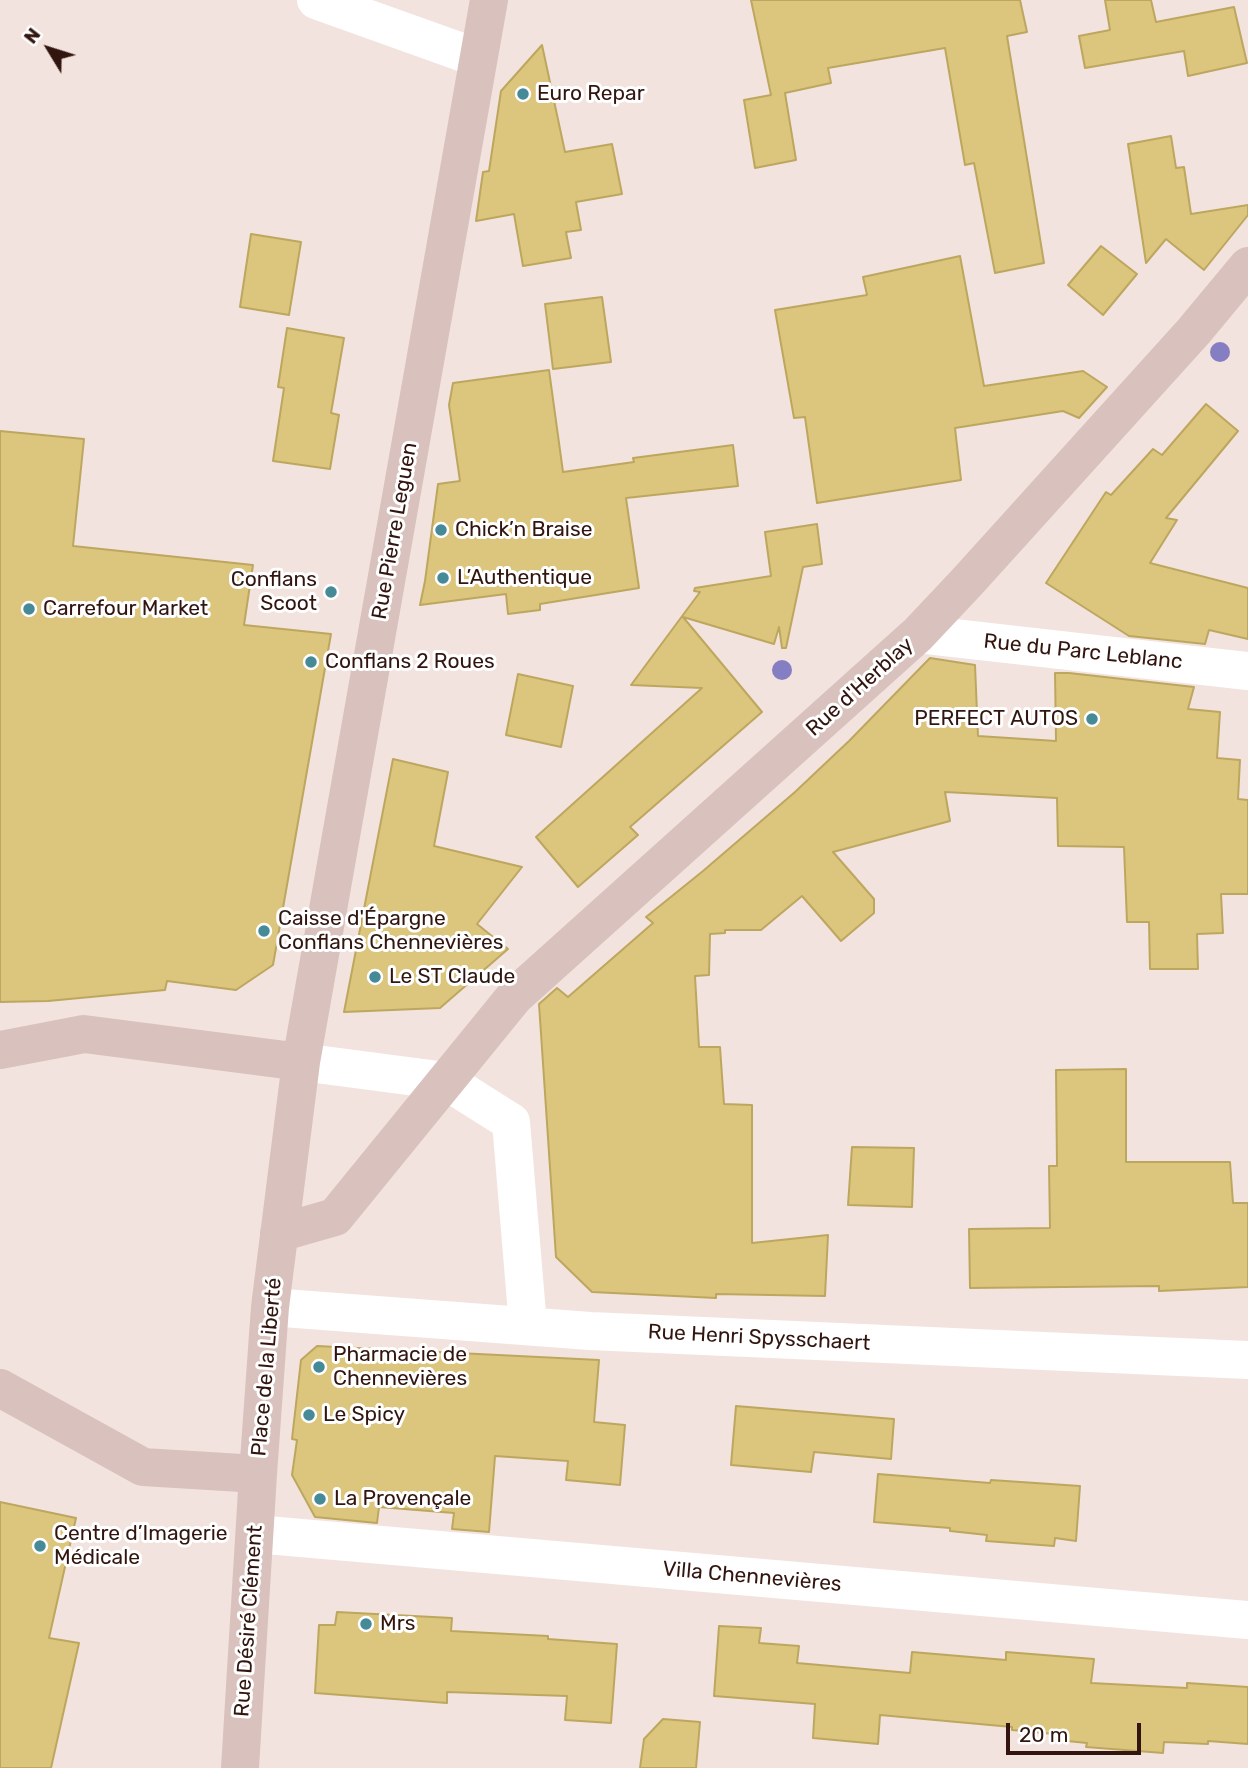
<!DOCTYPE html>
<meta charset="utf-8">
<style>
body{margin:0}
#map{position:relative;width:1248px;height:1768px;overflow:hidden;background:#f3e3df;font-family:Rubik,sans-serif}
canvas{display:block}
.north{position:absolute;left:14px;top:14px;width:70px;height:70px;-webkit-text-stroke:5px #fff;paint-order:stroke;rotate:308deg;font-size:19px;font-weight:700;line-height:28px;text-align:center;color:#32150f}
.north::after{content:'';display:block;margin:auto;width:24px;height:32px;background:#32150f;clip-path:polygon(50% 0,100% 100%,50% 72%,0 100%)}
.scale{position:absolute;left:1006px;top:1723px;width:135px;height:32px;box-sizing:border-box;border:4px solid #32150f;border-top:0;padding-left:9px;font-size:21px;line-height:24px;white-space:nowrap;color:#32150f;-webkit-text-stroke:5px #fff;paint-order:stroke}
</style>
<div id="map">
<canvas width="1248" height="1768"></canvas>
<div class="north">N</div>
<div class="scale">20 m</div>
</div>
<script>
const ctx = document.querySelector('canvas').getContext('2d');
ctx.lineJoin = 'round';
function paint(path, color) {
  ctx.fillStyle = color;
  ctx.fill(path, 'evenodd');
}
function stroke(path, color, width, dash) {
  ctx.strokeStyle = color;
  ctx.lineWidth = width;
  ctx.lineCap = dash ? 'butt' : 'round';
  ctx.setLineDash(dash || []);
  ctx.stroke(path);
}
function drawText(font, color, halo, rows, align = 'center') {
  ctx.font = font + ' Rubik,sans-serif';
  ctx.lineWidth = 6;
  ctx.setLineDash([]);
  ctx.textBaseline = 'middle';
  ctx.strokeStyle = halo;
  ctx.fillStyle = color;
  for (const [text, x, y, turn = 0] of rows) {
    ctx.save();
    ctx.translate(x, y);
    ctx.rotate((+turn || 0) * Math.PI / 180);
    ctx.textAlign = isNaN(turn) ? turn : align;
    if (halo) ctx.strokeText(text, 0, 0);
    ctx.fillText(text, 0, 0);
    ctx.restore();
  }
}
const building = new Path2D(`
 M751,0H1020L1027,32L1007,36L1044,263L995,273L974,163L965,165L945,48L828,68L831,83L785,93L796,160L755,168L744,100L771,95Z
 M1105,0H1151L1156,22L1234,7L1247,63L1188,76L1184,51L1085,68L1079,36L1110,30Z
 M542,45L565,152L612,144L622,194L576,202L581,230L566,232L571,258L523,266L514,214L476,221L483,172L489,171L501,91Z
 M1171,136L1176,168L1184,167L1191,214L1248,205V215L1204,270L1166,239L1146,263L1128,144Z
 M251,234L301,242L289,315L240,307Z
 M1101,246L1137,274L1103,315L1068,285Z
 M960,256L984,386L1083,371L1107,387L1079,418L1063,411L955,428L961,480L817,503L805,417L794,418L775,310L867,295L863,277Z
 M602,297L611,362L553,369L545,304Z
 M287,328L344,338L331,413L339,415L330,469L273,461L284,388L278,387Z
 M549,370L563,472L634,462L633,458L733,445L738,486L626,498L639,588L540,604V610L508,614L506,594L420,605L425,581L438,484L460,481L449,405L453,383Z
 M1206,404L1238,431L1166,518L1177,520L1150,563L1248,588V639L1209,630L1205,644L1129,636L1046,583L1106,492L1111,495L1153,449L1162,455Z
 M0,431L84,439L73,546L253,565L244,625L331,634L273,965L236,990L167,981L165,990L48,1001L0,1002Z
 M817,524L822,564L803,567L786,648H782L779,627L774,644L683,617L762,712L630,827L638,835L578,887L536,837L702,688L631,685L700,592L694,591L695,588L771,576L765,532Z
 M930,658L975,665L978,736L1056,741L1055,673H1069L1194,687L1188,709L1220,712L1217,758L1240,760L1238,799L1248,800V894H1221L1223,933L1197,934L1198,969H1150L1149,922H1127L1124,847L1058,846L1057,798L945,792L950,821L833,852L874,899V913L841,941L802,896L761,930H725V933L710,934L709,975L695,976L699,1047H720L724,1104L752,1105V1243L828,1235L825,1296L716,1294V1298L592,1292L556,1257L539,1004L557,988L568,997L653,923L646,917L703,871L795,792L849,741Z
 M518,674L573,686L561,747L506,735Z
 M393,759L448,772L434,846L522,867L477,924L508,949L440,1008L344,1012Z
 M1126,1069V1162H1230L1233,1203H1248V1287L1159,1291V1286L970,1288L969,1229L1050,1228L1049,1166H1057L1056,1070Z
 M852,1147L914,1148L912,1207L848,1205Z
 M317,1346L599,1360L594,1422L625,1425L620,1485L566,1480L568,1461L495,1456L489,1532L452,1529L454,1513L379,1507L377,1523L315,1517L292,1475L297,1440L292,1439L301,1360Z
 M736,1406L894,1419L891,1459L814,1452L811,1472L731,1465Z
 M878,1474L990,1483L991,1480L1080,1486L1076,1541L1055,1538L1054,1546L986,1541L987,1535L950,1531V1528L874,1522Z
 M0,1502L76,1518L49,1638L79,1643L51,1768H0Z
 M337,1612L452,1618L451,1631L548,1636V1639L617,1644L611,1723L565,1720L567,1696L447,1692V1703L315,1693L319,1625H335Z
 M719,1626L761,1628L759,1643L799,1646L797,1663L910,1673L912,1652L1006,1660V1652L1094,1659L1091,1683L1187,1688V1683L1248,1687V1744L1208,1741V1744L1164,1742L1163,1753L1086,1747L1087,1743L1057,1740L1054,1734L1012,1730V1727L880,1715L878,1744L813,1738L815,1704L714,1696Z
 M663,1719L700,1722L696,1768H640L644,1739Z`);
paint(building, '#dcc57d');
stroke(building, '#bda75f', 2);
stroke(new Path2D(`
 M316,0L478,58
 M918,634L1248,671
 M301,1062L446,1081L511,1122L528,1326
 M270,1307L590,1331L1248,1360
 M255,1534L1248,1620`), '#fff', 38);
stroke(new Path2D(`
 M0,1050L84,1034L301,1062
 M279,1233L335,1217L515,996L918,634L967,582L1194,331L1248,266
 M0,1388L143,1467L258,1474
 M240,1768L258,1474L270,1307L301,1062L489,0`), '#d9c2bd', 38);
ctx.fillStyle = '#867ec3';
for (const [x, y] of [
 [1220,352],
 [782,670]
]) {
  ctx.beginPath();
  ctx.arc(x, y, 10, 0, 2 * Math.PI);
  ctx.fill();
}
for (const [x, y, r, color] of [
 [523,94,7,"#468a98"],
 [441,530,7,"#468a98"],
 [443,578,7,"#468a98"],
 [331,592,7,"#468a98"],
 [29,609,7,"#468a98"],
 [311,662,7,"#468a98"],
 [1092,719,7,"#468a98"],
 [264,931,7,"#468a98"],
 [375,977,7,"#468a98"],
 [319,1367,7,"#468a98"],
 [309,1415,7,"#468a98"],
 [320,1499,7,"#468a98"],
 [40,1546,7,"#468a98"],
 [366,1624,7,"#468a98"]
]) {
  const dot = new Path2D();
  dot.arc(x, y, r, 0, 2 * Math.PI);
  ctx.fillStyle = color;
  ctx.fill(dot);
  stroke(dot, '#fff', 2.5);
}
drawText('21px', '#32150f', '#fff', [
 ["Euro Repar",537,94],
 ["Chick’n Braise",455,530],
 ["L’Authentique",457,578],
 ["Conflans",317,580,"right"],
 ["Scoot",317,604,"right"],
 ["Carrefour Market",43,609],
 ["Conflans 2 Roues",325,662],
 ["PERFECT AUTOS",1078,719,"right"],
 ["Caisse d'Épargne",278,919],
 ["Conflans Chennevières",278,943],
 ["Le ST Claude",389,977],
 ["Pharmacie de",333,1355],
 ["Chennevières",333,1379],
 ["Le Spicy",323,1415],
 ["La Provençale",334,1499],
 ["Centre d’Imagerie",54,1534],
 ["Médicale",54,1558],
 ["Mrs",380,1624]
], 'left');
drawText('21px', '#32150f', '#fff', [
 ["Rue Pierre Leguen",395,531,-80],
 ["Rue du Parc Leblanc",1083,652,6],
 ["Rue d'Herblay",860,687,-42],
 ["Rue Henri Spysschaert",759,1338,3],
 ["Place de la Liberté",267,1367,-85],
 ["Villa Chennevières",752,1577,5],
 ["Rue Désiré Clément",249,1621,-86]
]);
</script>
